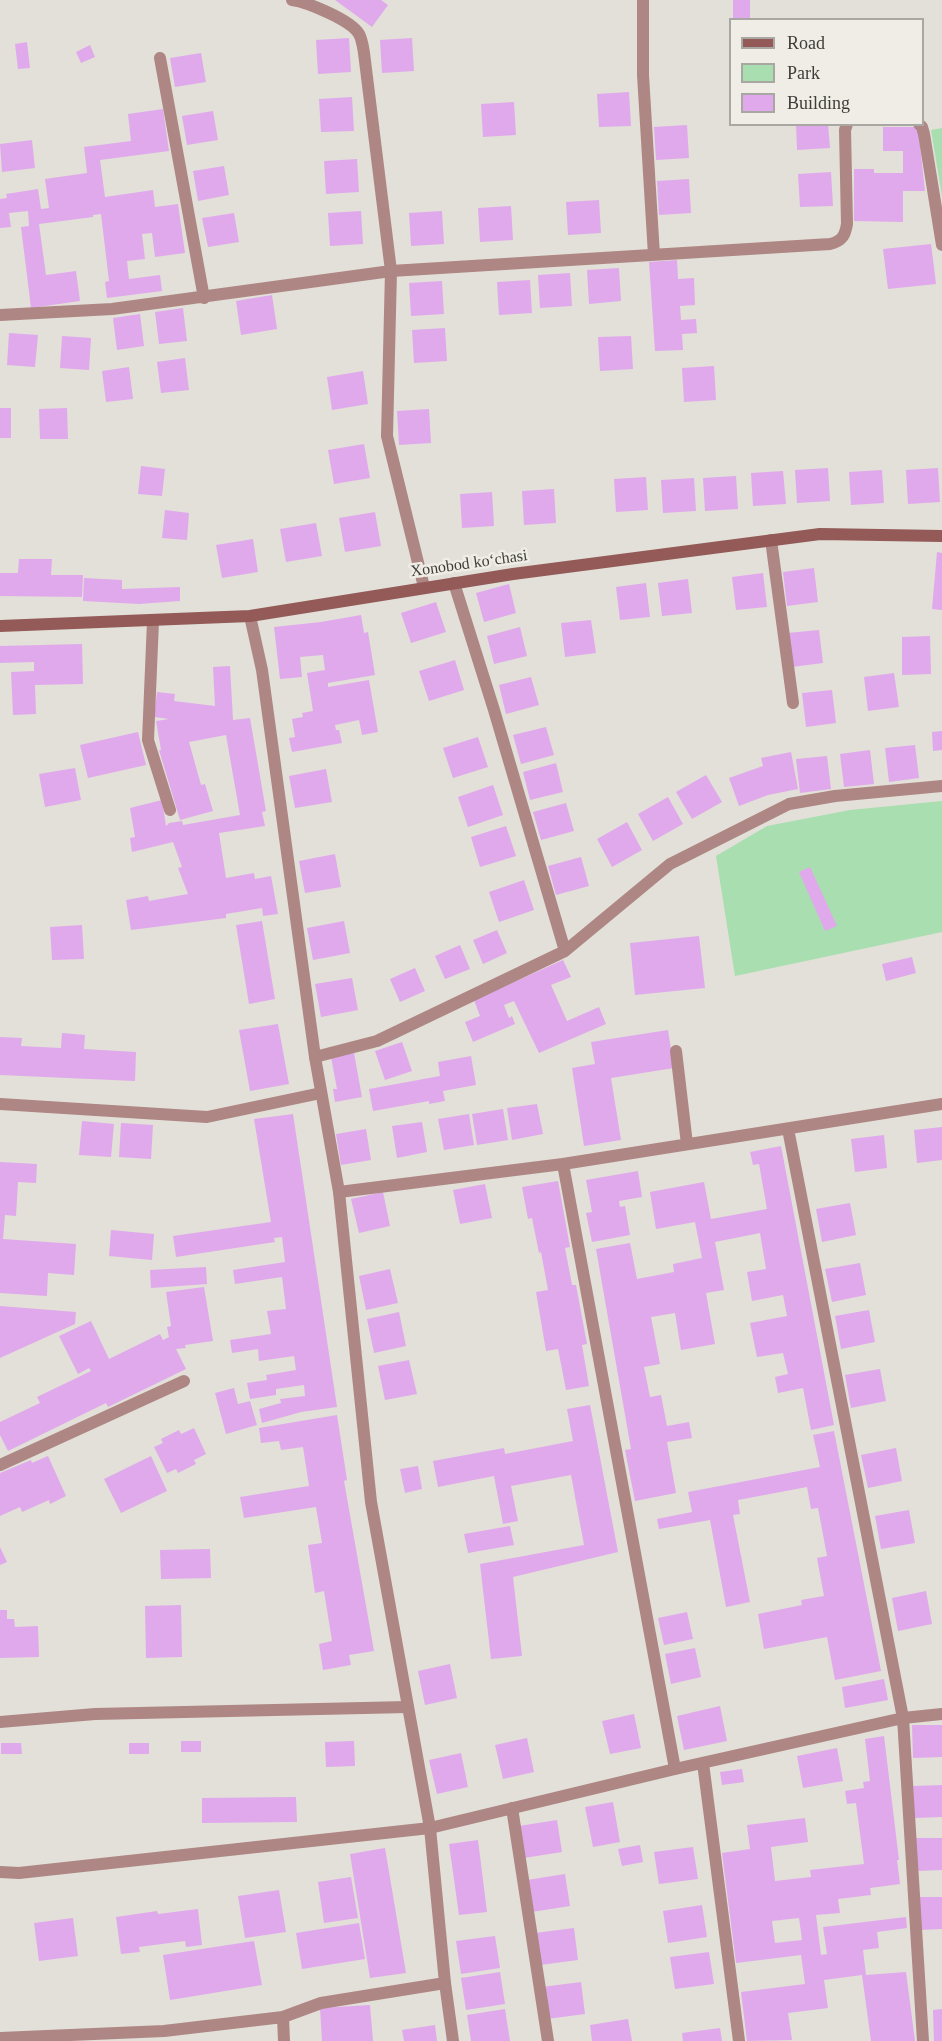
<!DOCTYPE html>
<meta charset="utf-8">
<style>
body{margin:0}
#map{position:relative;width:942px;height:2041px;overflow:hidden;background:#e2e0d8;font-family:"Times New Roman",serif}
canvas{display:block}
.legend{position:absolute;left:729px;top:18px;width:195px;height:108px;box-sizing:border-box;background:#efede5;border:2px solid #a8a7a1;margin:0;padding:8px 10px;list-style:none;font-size:18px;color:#3e3d3a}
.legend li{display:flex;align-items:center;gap:12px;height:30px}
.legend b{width:30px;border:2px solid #a8a7a1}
</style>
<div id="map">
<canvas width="942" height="2041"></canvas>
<ul class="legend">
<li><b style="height:8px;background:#935a58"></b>Road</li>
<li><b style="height:16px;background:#a9deb0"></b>Park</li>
<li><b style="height:16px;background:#e0a9ec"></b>Building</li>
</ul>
</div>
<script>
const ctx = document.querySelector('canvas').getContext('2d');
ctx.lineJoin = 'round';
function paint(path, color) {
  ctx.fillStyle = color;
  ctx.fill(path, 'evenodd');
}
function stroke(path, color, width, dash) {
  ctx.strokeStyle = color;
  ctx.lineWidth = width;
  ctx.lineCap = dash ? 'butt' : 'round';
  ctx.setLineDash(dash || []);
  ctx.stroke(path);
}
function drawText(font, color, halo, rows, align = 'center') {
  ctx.font = font + ' "Times New Roman",serif';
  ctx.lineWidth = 5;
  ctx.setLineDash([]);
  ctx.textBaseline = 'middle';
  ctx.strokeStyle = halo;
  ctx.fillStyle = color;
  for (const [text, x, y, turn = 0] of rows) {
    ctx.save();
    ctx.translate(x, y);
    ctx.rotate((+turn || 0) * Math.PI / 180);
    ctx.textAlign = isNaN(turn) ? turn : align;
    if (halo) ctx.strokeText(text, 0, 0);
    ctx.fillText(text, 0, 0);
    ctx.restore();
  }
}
paint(new Path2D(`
 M942,128V196L931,130Z
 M942,801V932L735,976L716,856L767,826L850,810Z`), '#a9deb0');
paint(new Path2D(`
 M335,0H381L388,5L372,27Z
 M733,0H750V20H733Z
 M349,38L351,72L318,74L316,40Z
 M412,38L414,71L382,73L380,40Z
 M27,42L30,68L18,69L15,44Z
 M90,45L95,57L81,63L76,52Z
 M201,53L206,82L175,87L170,58Z
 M629,92L631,126L599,127L597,94Z
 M352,97L354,131L321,132L319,99Z
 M514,102L516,135L483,137L481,104Z
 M163,109L169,151L100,160L105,197L153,190L155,207L178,204L185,253L155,257L152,233L142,234L145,259L127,261L129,279L160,275L162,291L107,298L105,282L109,281L101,214L93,215V217L39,224L46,275L76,271L80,301L31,308L21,227L29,226L28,211L9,213L11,227L0,228V199L7,198L6,194L38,189L41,209L49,208L45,179L87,173L84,147L131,141L128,114Z
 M213,111L218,140L187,145L182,116Z
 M796,124H828L830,148L797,150Z
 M687,125L689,158L656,160L654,127Z
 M883,127H918L925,191H903V222L854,221V169H874V173H903V151H883Z
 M32,140L35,168L2,172L0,144Z
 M357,159L359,192L326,194L324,161Z
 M224,166L229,195L198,201L193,171Z
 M831,172L833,206L800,207L798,174Z
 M689,179L691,213L659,215L657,181Z
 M599,200L601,233L568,235L566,202Z
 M511,206L513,240L480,242L478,208Z
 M361,211L363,244L330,246L328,213Z
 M442,211L444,244L411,246L409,213Z
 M234,213L239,242L208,247L202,218Z
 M931,244L936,284L888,289L883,249Z
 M677,260L678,279L694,278L695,305L680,306L681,320L696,319L697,333L682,334L683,350L655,351L649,262Z
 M619,268L621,301L589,304L587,270Z
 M570,273L572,306L540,308L538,275Z
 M530,280L532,313L499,315L497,282Z
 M442,281L444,314L411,316L409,283Z
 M272,295L277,329L241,335L236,301Z
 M183,308L187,341L159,344L155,312Z
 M140,314L144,346L117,350L113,318Z
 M445,328L447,361L414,363L412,330Z
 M9,333L38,335L35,367L7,365Z
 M62,336L91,338L89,370L60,368Z
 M631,336L633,369L600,371L598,337Z
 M185,358L189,390L161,393L157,362Z
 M714,366L716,400L684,402L682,368Z
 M129,367L133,399L106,402L102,371Z
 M363,371L368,404L332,410L327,377Z
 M0,408H11V438H0Z
 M67,408L68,439H40L39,409Z
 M429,409L431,443L399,445L397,411Z
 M364,444L370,478L334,484L328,450Z
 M141,466L165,469L162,496L138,494Z
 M828,468L830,501L797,503L795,470Z
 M938,468L940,502L908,504L906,470Z
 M882,470L884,503L851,505L849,472Z
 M783,471L786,504L753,506L751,473Z
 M736,476L738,509L705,511L703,478Z
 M646,477L648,510L616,512L614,479Z
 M694,478L696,511L663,513L661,480Z
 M554,489L556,523L524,525L522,491Z
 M492,492L494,526L462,528L460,494Z
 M165,510L189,513L187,540L162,538Z
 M375,512L381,546L345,552L339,518Z
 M316,523L322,556L286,562L280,529Z
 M253,539L258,572L222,578L216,545Z
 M937,552L942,553V610L932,609Z
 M19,559H52L51,575H83L82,597L0,596V573H18Z
 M814,568L818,602L787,606L783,572Z
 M763,573L767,607L736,610L732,577Z
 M84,578L122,580V589L180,587V601L139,604L83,601Z
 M688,579L692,613L662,616L658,583Z
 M646,583L650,617L620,620L616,587Z
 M509,584L516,613L484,622L476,593Z
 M436,602L446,632L411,643L401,613Z
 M361,615L364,633L368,632L375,675L328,683V687L369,680L378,732L362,735L359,720L335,725L336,730H339L342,743L292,752L289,738L295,737L292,719L303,717L302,713L313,711L307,673L325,670L323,655L300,657L302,677L280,679L274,627L321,622Z
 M591,620L596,653L565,657L561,623Z
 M520,627L527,656L494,664L487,636Z
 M819,630L823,663L792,667L788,633Z
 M930,636L931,674L902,675V637Z
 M82,644L83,684L35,685L36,714L13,715L11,672L34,671V662L0,663V646Z
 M455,660L464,690L429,701L419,671Z
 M230,666L233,720L250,718L266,811L262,812L265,826L219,833L226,878L254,873L255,879L271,876L278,914L263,916L262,908L226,914V918L131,930L126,900L148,896L149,901L188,894L178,868L182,867L173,842L132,852L130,838L135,837L130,808L162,800L166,826L169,823L182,821L183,825L240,815L226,735L189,742L201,785L205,784L213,811L180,820L159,750H161L156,721L169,719L154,717L157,692L175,694L174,701L215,706L213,667Z
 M894,673L899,707L868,711L864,677Z
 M531,677L539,705L506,714L499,685Z
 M832,690L836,723L806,727L802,693Z
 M546,727L554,755L521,764L513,735Z
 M942,731V750L933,751L932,732Z
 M138,732L146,765L88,778L80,745Z
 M478,737L488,767L453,778L443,748Z
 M915,745L919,778L889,782L885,748Z
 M870,750L874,784L844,787L840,754Z
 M791,752L798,789L768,795L739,806L729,778L763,766L761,758Z
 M827,756L831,789L800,793L796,759Z
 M556,763L563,792L530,800L523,772Z
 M75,768L81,800L45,807L39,774Z
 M326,769L332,802L295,808L289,776Z
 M706,775L722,802L692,819L676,792Z
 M493,785L503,815L468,827L458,797Z
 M668,797L683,824L653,841L638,814Z
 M566,803L574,831L541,840L533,812Z
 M627,822L642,850L612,867L597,839Z
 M506,826L516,856L480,867L471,837Z
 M335,854L341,887L305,893L299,861Z
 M581,857L589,886L556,895L548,866Z
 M810,867L837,926L825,931L799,872Z
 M524,880L534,910L499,922L489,892Z
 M262,921L275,999L249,1004L236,925Z
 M344,921L350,953L313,960L307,928Z
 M82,925L84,959L52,960L50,927Z
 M497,930L507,953L483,964L473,940Z
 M699,936L705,988L635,995L630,943Z
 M460,945L470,969L445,979L435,956Z
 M912,957L916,973L886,981L882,964Z
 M563,960L571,977L551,985L567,1021L599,1007L606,1024L539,1053L514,1001L504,1005L509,1018L512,1016L515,1024L473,1042L465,1022L480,1016L474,1000Z
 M415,968L425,991L400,1002L390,979Z
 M352,978L358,1010L321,1017L315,984Z
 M278,1024L289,1084L250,1091L239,1030Z
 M668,1030L674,1068L611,1078L621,1140L584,1146L572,1068L595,1064L591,1042Z
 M62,1033L85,1035L84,1049L136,1052L135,1081L0,1075V1037L22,1038L21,1046L61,1048Z
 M402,1042L412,1071L385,1080L375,1051Z
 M354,1053L362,1097L335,1102L333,1089H337L331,1057Z
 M471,1056L476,1085L443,1091L445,1101L429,1104V1101L373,1111L369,1089L440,1076L438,1062Z
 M537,1104L543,1134L512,1140L507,1108Z
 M503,1109L508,1140L477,1145L472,1114Z
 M293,1114L337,1407L301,1412L262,1423L259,1409L281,1403L280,1399L305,1396L304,1385L276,1389V1395L250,1399L247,1383L267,1380L266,1375L296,1370L294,1356L259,1361L258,1349L232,1353L230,1340L271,1334L267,1311L286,1309L282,1277L235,1284L233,1270L285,1262L282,1237L274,1238L275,1242L176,1257L173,1236L271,1222L254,1119Z
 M469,1114L474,1145L444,1150L438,1119Z
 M82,1121L114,1124L111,1157L79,1155Z
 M422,1122L427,1152L397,1158L392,1126Z
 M121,1123L153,1125L151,1159L119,1157Z
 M942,1127V1160L917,1163L914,1130Z
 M366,1129L371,1160L341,1165L336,1134Z
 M884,1135L887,1168L855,1172L851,1139Z
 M781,1146L834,1425L811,1430L803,1388L778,1393L775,1377L788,1374L783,1353L757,1357L750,1323L787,1316L783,1295L752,1301L747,1272L766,1269L760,1233L715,1242L724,1290L706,1293L715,1344L681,1350L675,1313L651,1317L660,1364L644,1367L650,1397L661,1395L667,1426L689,1422L692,1438L667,1442L676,1493L635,1501L625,1450L631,1449L596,1249L630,1243L637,1279L674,1272L673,1264L702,1258L695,1222L656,1229L650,1192L704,1182L711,1219L767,1209L759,1164L753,1165L750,1152Z
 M0,1162L37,1164L36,1183L18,1182L16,1216L5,1215L3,1239L76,1244L74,1275L48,1273L47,1296L0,1293Z
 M638,1171L642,1197L619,1201L620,1207L625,1206L630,1235L592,1242L586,1213L592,1212L586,1180Z
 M558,1181L570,1247L565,1248L572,1285H576L587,1344L582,1345L589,1386L566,1390L558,1349L546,1351L536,1292L548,1290L541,1252L539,1253L532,1218L528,1219L522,1187Z
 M485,1184L492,1218L460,1224L453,1190Z
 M383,1192L390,1226L359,1233L351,1199Z
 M850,1203L856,1235L822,1242L816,1209Z
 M111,1230L154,1234L152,1260L109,1256Z
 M860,1263L866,1295L832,1302L825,1269Z
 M206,1267L207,1284L151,1288L150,1270Z
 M390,1269L398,1303L366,1310L359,1276Z
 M204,1287L213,1341L185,1345L186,1348L176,1349L186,1369L108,1407L106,1403L8,1451L0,1435V1422L40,1403L37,1397L91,1371L89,1368L78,1374L59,1336L91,1321L109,1359L160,1334L163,1340L169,1337L167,1327L171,1326L166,1292Z
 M0,1306L76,1312L75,1324L0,1358Z
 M869,1310L875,1342L841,1349L835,1316Z
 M399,1312L406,1346L374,1353L367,1319Z
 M409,1360L417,1394L385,1400L378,1366Z
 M880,1369L886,1401L851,1408L845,1375Z
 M234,1388L238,1404L250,1401L257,1425L226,1434L215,1393Z
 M590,1405L618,1552L513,1577L522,1656L491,1659L480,1564L584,1545L571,1475L511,1486L518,1521L503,1524L494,1476L438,1487L433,1461L504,1448L505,1454L573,1441L567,1409Z
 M337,1415L347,1480L344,1481L374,1651L349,1655L351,1665L323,1670L319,1644L332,1641L324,1591L315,1593L308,1545L322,1543L316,1507L244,1518L240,1497L309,1486L303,1447L281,1450L279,1441L261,1443L259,1428Z
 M194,1428L206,1454L194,1460L196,1464L178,1473L176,1469L167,1473L154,1447L163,1443L161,1439L179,1430L181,1434Z
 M834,1431L881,1671L835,1680L827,1637L764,1649L758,1614L802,1605L801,1600L824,1596L817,1558L827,1556L818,1508L811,1509L807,1487L738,1500L740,1514L733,1515L750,1602L726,1607L710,1520L659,1529L657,1519L692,1512L688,1492L820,1467L813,1435Z
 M896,1448L902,1481L868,1488L861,1455Z
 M48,1456L66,1496L50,1504L49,1500L22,1512L20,1507L0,1516V1473L31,1460L32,1463Z
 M151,1456L167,1491L121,1513L104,1479Z
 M418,1466L422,1489L405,1493L400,1469Z
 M909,1510L915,1543L881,1549L875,1516Z
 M510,1526L514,1545L468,1553L464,1534Z
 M0,1547L7,1562L0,1565Z
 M210,1549L211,1578L161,1579L160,1550Z
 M926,1591L932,1624L898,1631L892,1598Z
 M181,1605L182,1657L146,1658L145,1606Z
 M0,1610H7V1619H14L15,1627L38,1626L39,1657L0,1658Z
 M687,1612L693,1639L664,1645L658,1618Z
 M695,1648L701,1677L671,1684L665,1654Z
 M450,1664L457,1698L425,1705L418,1671Z
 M884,1679L888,1700L845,1708L842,1687Z
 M720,1706L727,1741L684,1750L677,1716Z
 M634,1714L641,1748L610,1754L602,1721Z
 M912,1725H942V1757L913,1758Z
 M884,1736L899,1860H897L900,1884L870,1888L871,1895L838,1899L840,1913L816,1915L821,1955L827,1954L823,1927L906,1917L907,1928L877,1932L879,1948L863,1950L866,1975L906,1972L915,2041H871L862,1975L824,1980L828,2008L788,2013L792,2040L747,2041L741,1992L805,1984L801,1955L736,1963L722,1853L750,1849L747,1825L805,1818L808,1842L771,1847L775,1881L811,1877L810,1870L864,1864L856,1803L847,1804L845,1791L864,1788L863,1782L870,1781L865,1739ZM799,1918L802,1940L775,1943L772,1921Z
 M527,1738L534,1772L503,1779L495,1745Z
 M181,1741H201V1752H181Z
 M354,1741L355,1766L326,1767L325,1742Z
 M1,1743H21L22,1754H1Z
 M129,1743H149V1754H129Z
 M837,1748L843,1781L803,1788L797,1756Z
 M461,1753L468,1787L437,1794L429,1760Z
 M742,1769L744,1782L722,1785L720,1772Z
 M942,1785V1817L914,1818L913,1786Z
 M296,1797L297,1822L202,1823V1798Z
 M613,1802L620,1842L593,1847L585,1807Z
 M557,1820L562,1852L524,1858L519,1826Z
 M916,1838H942V1870L917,1871Z
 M478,1840L487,1912L459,1915L449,1844Z
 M640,1845L643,1862L622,1866L618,1849Z
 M693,1847L698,1879L659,1884L654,1852Z
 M385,1848L406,1973L370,1978L350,1854Z
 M565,1874L570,1906L532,1912L527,1880Z
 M351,1877L358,1918L324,1923L318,1882Z
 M279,1890L286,1932L245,1938L238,1896Z
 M917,1897H942V1929L918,1930Z
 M702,1905L707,1937L668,1943L663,1911Z
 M198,1909L202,1945L186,1947L185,1941L139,1947L140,1952L121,1954L116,1917L157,1911L158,1914Z
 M73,1918L78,1956L39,1961L34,1923Z
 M359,1923L365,1959L302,1969L296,1933Z
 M574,1928L578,1960L540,1965L535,1933Z
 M495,1936L500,1968L461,1974L456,1941Z
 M254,1941L262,1985L170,2000L163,1955Z
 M709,1952L714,1984L675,1989L670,1957Z
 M500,1972L505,2004L466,2010L461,1978Z
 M581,1982L585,2014L547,2019L542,1987Z
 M370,2005L373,2041H322L320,2008Z
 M505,2009L510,2041H471L467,2015Z
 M942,2009V2041H934L933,2010Z
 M628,2019L632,2041H592L590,2025Z
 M435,2025L437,2041H404L402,2030Z
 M720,2028L722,2041H683L682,2033Z`), '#e0a9ec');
stroke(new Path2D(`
 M292,0C307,2 351,20 359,34C362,39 363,47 364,53L391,271L387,436L424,587
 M643,0V75L654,255
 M160,58L204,298
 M919,124L922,127L924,134L942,245
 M0,315L112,309L391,271L830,244C842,241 845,236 847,224L845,130L847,124
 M771,540L793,703
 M454,583L494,710L565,951
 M153,621L148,740L170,810
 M676,1051L687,1144
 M315,1057L377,1041L565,951L670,864L789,804L835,796L942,786
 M0,1104L207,1117L321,1093
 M788,1129L903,1718L923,2041
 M563,1164L675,1769
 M339,1192L563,1164L942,1104
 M0,1465L184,1381
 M0,1722L95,1714L408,1707
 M703,1763L739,2041
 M512,1808L548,2041
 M0,1872L19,1873L430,1828L675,1769L903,1718L942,1714
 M283,2017L284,2041
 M0,2038L164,2031L283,2017L321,2003L445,1983`), '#ae8684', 12);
stroke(new Path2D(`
 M250,616L262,670L315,1057L339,1192L371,1502L430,1828L445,1983L453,2041`), '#ae8684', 12);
stroke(new Path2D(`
 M0,626L250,616L513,574L820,534L942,536`), '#935a58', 12);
drawText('16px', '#3e3d3a', '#efede5', [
 ["Xonobod koʻchasi",469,564,-8]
]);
</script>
